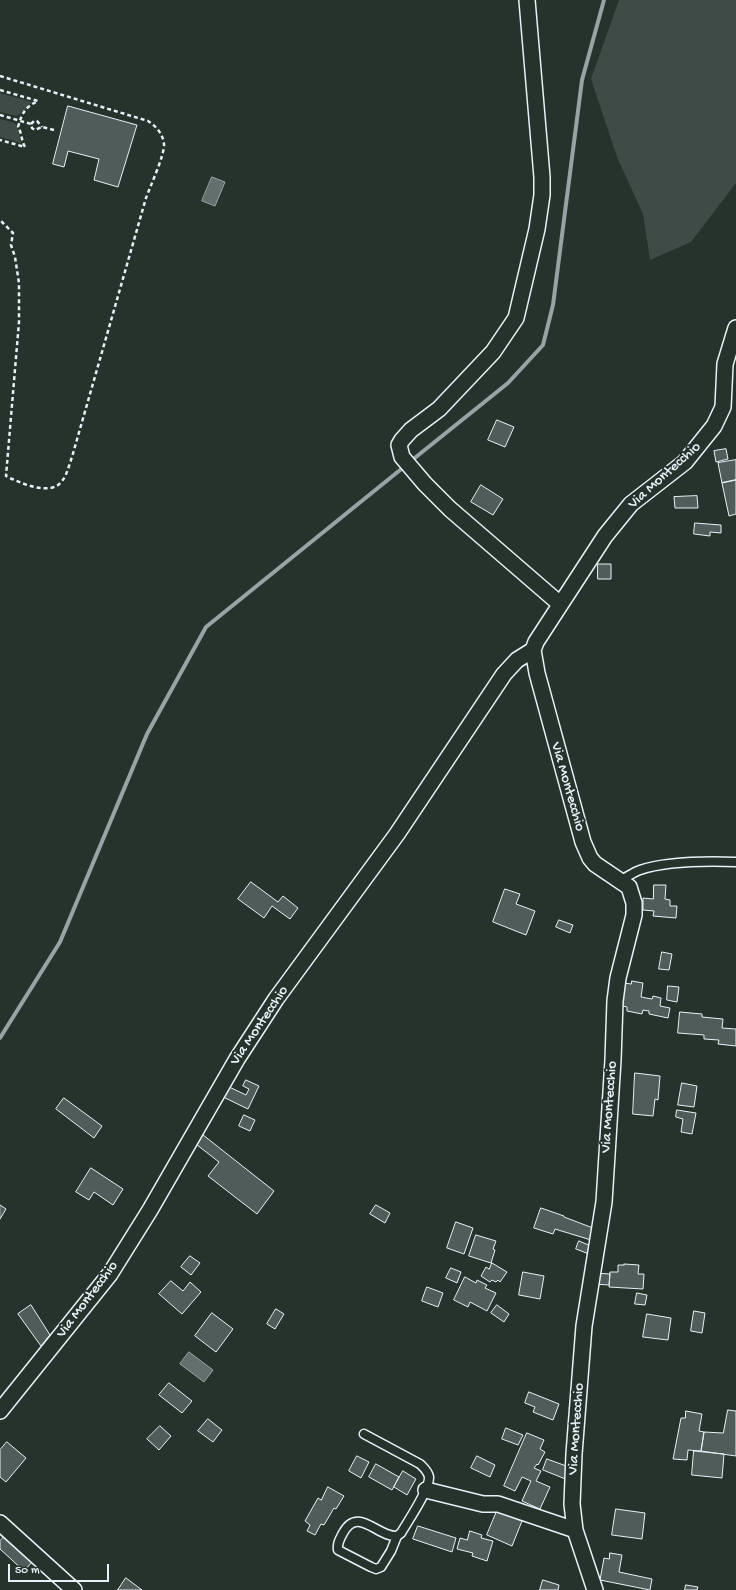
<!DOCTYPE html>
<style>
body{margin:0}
#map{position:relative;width:736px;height:1590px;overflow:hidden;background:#26332d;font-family:"Gochi Hand",sans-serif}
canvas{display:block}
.scale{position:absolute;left:8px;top:1564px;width:101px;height:18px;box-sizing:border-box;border:2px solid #e8f1f8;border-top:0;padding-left:5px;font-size:12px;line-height:14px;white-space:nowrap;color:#e8f1f8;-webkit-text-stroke:3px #26332d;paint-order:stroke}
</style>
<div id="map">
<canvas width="736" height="1590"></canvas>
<div class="scale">50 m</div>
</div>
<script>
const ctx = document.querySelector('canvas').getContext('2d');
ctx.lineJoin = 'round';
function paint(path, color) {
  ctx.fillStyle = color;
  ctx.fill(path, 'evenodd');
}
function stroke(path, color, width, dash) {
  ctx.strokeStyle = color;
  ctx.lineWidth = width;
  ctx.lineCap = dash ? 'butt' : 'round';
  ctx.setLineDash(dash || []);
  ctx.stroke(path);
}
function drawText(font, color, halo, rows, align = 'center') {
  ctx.font = font + ' "Gochi Hand",sans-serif';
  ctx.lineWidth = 4;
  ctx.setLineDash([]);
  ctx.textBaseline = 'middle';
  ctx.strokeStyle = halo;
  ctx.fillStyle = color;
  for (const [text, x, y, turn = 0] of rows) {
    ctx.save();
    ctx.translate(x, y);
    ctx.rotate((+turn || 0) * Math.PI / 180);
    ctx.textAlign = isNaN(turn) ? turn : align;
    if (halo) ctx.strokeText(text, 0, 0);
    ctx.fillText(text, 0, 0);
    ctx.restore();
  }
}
paint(new Path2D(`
 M619,0H736V183L691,242L650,260L643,214L617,157L591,79Z
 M0,93L32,102L25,110L17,116L0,112Z
 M0,119L15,123L19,132L21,143L0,137Z`), '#3e4b47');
const water = new Path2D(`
 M212,177L225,182L215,206L202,201Z
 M189,1352L213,1370L204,1382L180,1364Z`);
paint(water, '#636f6d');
stroke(water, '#98a3a5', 1);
stroke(new Path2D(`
 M411,461L508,383L543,345L553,305L582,80L604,0
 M0,1038L60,942L147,734L206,627L405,466`), '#98a3a5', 4);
const building = new Path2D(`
 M68,106L137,125L118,187L94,180L99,159L68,151L64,167L53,164Z
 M497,420L514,427L505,447L488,440Z
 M726,449L728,459L716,462L714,451Z
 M736,460V480L722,483L718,463Z
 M736,480V514L729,516L722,483Z
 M481,485L503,499L493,515L471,502Z
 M697,496L698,508H675L674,497Z
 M695,523L721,525V533L710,532V536L694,534Z
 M598,564H611V579H598Z
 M251,882L278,902L283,896L298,908L290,919L272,906L264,918L238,899Z
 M654,885H666L665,899L670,900V906H677L676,918L653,916L654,911L643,910V898L653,899Z
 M505,889L520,894L516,904L535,911L526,935L493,922Z
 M559,920L573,925L570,933L556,927Z
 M662,952L672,954L669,970L659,969Z
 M632,981L643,983L641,997L652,999L653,996L661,998L660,1006L670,1008L668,1018L649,1014V1011L643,1010L642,1014L627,1011V1007L619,1005L624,983L631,984Z
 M668,986L679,987L677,1002L667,1000Z
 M680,1012L702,1014V1017L723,1019L722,1028L736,1029V1046L718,1044L719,1040L704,1039V1035L678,1033Z
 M635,1073L660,1076L658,1100L655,1099L653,1116L633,1114Z
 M246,1080L259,1086L248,1109L219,1095L225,1085L246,1095L249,1089L243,1086Z
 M682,1083L697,1086L694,1107L678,1105Z
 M64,1098L102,1126L94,1138L56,1109Z
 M677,1110L696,1113L692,1134L681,1132L683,1119L676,1117Z
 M244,1115L255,1120L250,1131L239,1126Z
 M198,1131L274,1191L257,1214L208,1176L219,1162L192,1141Z
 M91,1168L123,1189L113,1205L94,1192L89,1200L76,1192Z
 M0,1205L6,1209L0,1219Z
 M376,1205L390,1213L385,1223L370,1214Z
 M541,1208L564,1216V1217L593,1228L591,1240L555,1229L553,1234L534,1228Z
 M456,1222L473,1228L464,1254L447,1248Z
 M476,1235L496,1241L493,1249L495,1250L491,1263L469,1256Z
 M579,1241L591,1246L589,1254L576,1249Z
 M190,1256L200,1263L191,1275L181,1267Z
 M492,1263L507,1272L500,1282L498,1280L496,1282L492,1280L490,1282L481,1276L486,1267L489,1269Z
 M624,1264L639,1265L638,1274H644L643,1289L609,1287L610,1272H618V1265H624Z
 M451,1268L461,1272L457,1283L446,1278Z
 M523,1272L544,1276L540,1299L519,1295Z
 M594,1273L610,1274L609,1285L593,1284Z
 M465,1277L476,1283L477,1280L487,1285L485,1288L496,1293L487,1311L470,1302L468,1307L454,1300Z
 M171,1281L183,1291L190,1282L201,1292L182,1314L159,1294Z
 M427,1287L443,1293L438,1307L422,1301Z
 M637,1293L647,1295L645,1305L635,1304Z
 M31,1305L50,1335L41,1346L18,1314Z
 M497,1305L509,1314L504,1322L491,1313Z
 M276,1309L284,1314L275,1329L267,1324Z
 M694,1311L705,1313L702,1333L691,1331Z
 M212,1313L233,1329L216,1352L195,1336Z
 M647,1314L671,1318L668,1340L643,1337Z
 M169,1383L192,1401L182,1413L159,1395Z
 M529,1392L559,1404L553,1420L533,1412L535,1407L525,1403Z
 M728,1410L736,1411V1456L701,1451L704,1432L723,1433Z
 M686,1411L702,1414L699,1431L704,1432L701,1451L688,1450L687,1460L673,1459L681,1418H685Z
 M208,1419L222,1430L213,1442L198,1431Z
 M160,1426L171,1436L159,1450L147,1439Z
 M506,1428L523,1435L518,1445L502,1439Z
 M527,1433L544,1440L540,1449L545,1452L538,1465L537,1464L534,1468L541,1471L536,1481L550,1487L540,1509L522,1501L531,1481L522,1477L515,1491L504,1486Z
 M7,1442L26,1458L6,1482L0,1477V1450Z
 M694,1451L724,1454L722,1478L692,1475Z
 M357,1456L369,1462L361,1478L349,1471Z
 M477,1456L495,1465L490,1477L471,1468Z
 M547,1459L569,1467L568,1480L543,1470Z
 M376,1464L399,1477L392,1490L369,1477Z
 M403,1471L416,1479L407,1495L394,1487Z
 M328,1487L344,1496L336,1509L334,1508L324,1525L321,1524L315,1535L307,1531L310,1525L305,1521L318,1498L321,1500Z
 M616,1509L645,1513L642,1539L612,1535Z
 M497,1511L522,1521L512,1546L487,1535Z
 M418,1526L456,1538L452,1552L413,1539Z
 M470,1531L482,1535L481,1538L493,1541L487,1561L472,1556L473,1553L457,1549L460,1538L467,1540Z
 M5,1536L33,1561L24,1571L0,1549V1541Z
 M610,1553L622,1555L619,1572L652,1579L650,1590L600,1580L604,1558L609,1559Z
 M126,1578L142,1590H118Z
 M543,1580L559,1585L558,1590H540Z
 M686,1585L698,1587L697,1590H685Z`);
paint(building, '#505c59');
stroke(building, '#e8f1f8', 1);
const service = new Path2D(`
 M621,880C627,877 634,872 640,870C667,861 708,861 736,862
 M364,1434L420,1464C424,1468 428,1471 429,1477C430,1489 408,1521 401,1533L397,1536L391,1551L381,1567L376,1569L371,1567L338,1550C337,1543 340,1539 343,1533C358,1505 378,1538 397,1536`);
const minor = new Path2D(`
 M527,0L542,177V195L537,229L516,318L493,352L439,409L411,430L402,440L399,445L402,457L425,484L450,509L560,604
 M0,1411L110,1274L150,1210L237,1059L276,999L397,834L504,674L517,660L533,650
 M426,1490L483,1504H498L575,1530
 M0,1523L74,1590
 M595,1590L575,1530L572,1504L574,1454L584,1326L604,1202L613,1060L615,1001L618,978L634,915V903L629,887L595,864L590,858L583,842L537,673L533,650L536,642L605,536L631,504L685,462L714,426L723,407L725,364L736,328`);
stroke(service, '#e8f1f8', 11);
stroke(minor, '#e8f1f8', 18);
stroke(new Path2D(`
 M0,76L148,121C156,126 163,134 164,144C165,154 150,187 146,198L72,457C69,465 67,475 62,481C51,497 20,483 6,476L19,322V283L15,257L11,245L13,233L0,220
 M0,90L38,101C25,107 22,113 18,127C22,133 21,140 25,147L0,140
 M0,115L31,124L32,128L35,130L42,127L54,130
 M31,124L34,121H37L42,127`), '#e8f1f8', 2.5, [4, 3]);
stroke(service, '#26332d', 8);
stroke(minor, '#26332d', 15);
drawText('15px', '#e8f1f8', '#26332d', [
 ["Via Montecchio",665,476,-42],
 ["Via Montecchio",567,787,74],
 ["Via Montecchio",260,1026,-56],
 ["Via Montecchio",610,1107,-86],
 ["Via Montecchio",88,1300,-53],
 ["Via Montecchio",577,1429,-86]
]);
</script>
